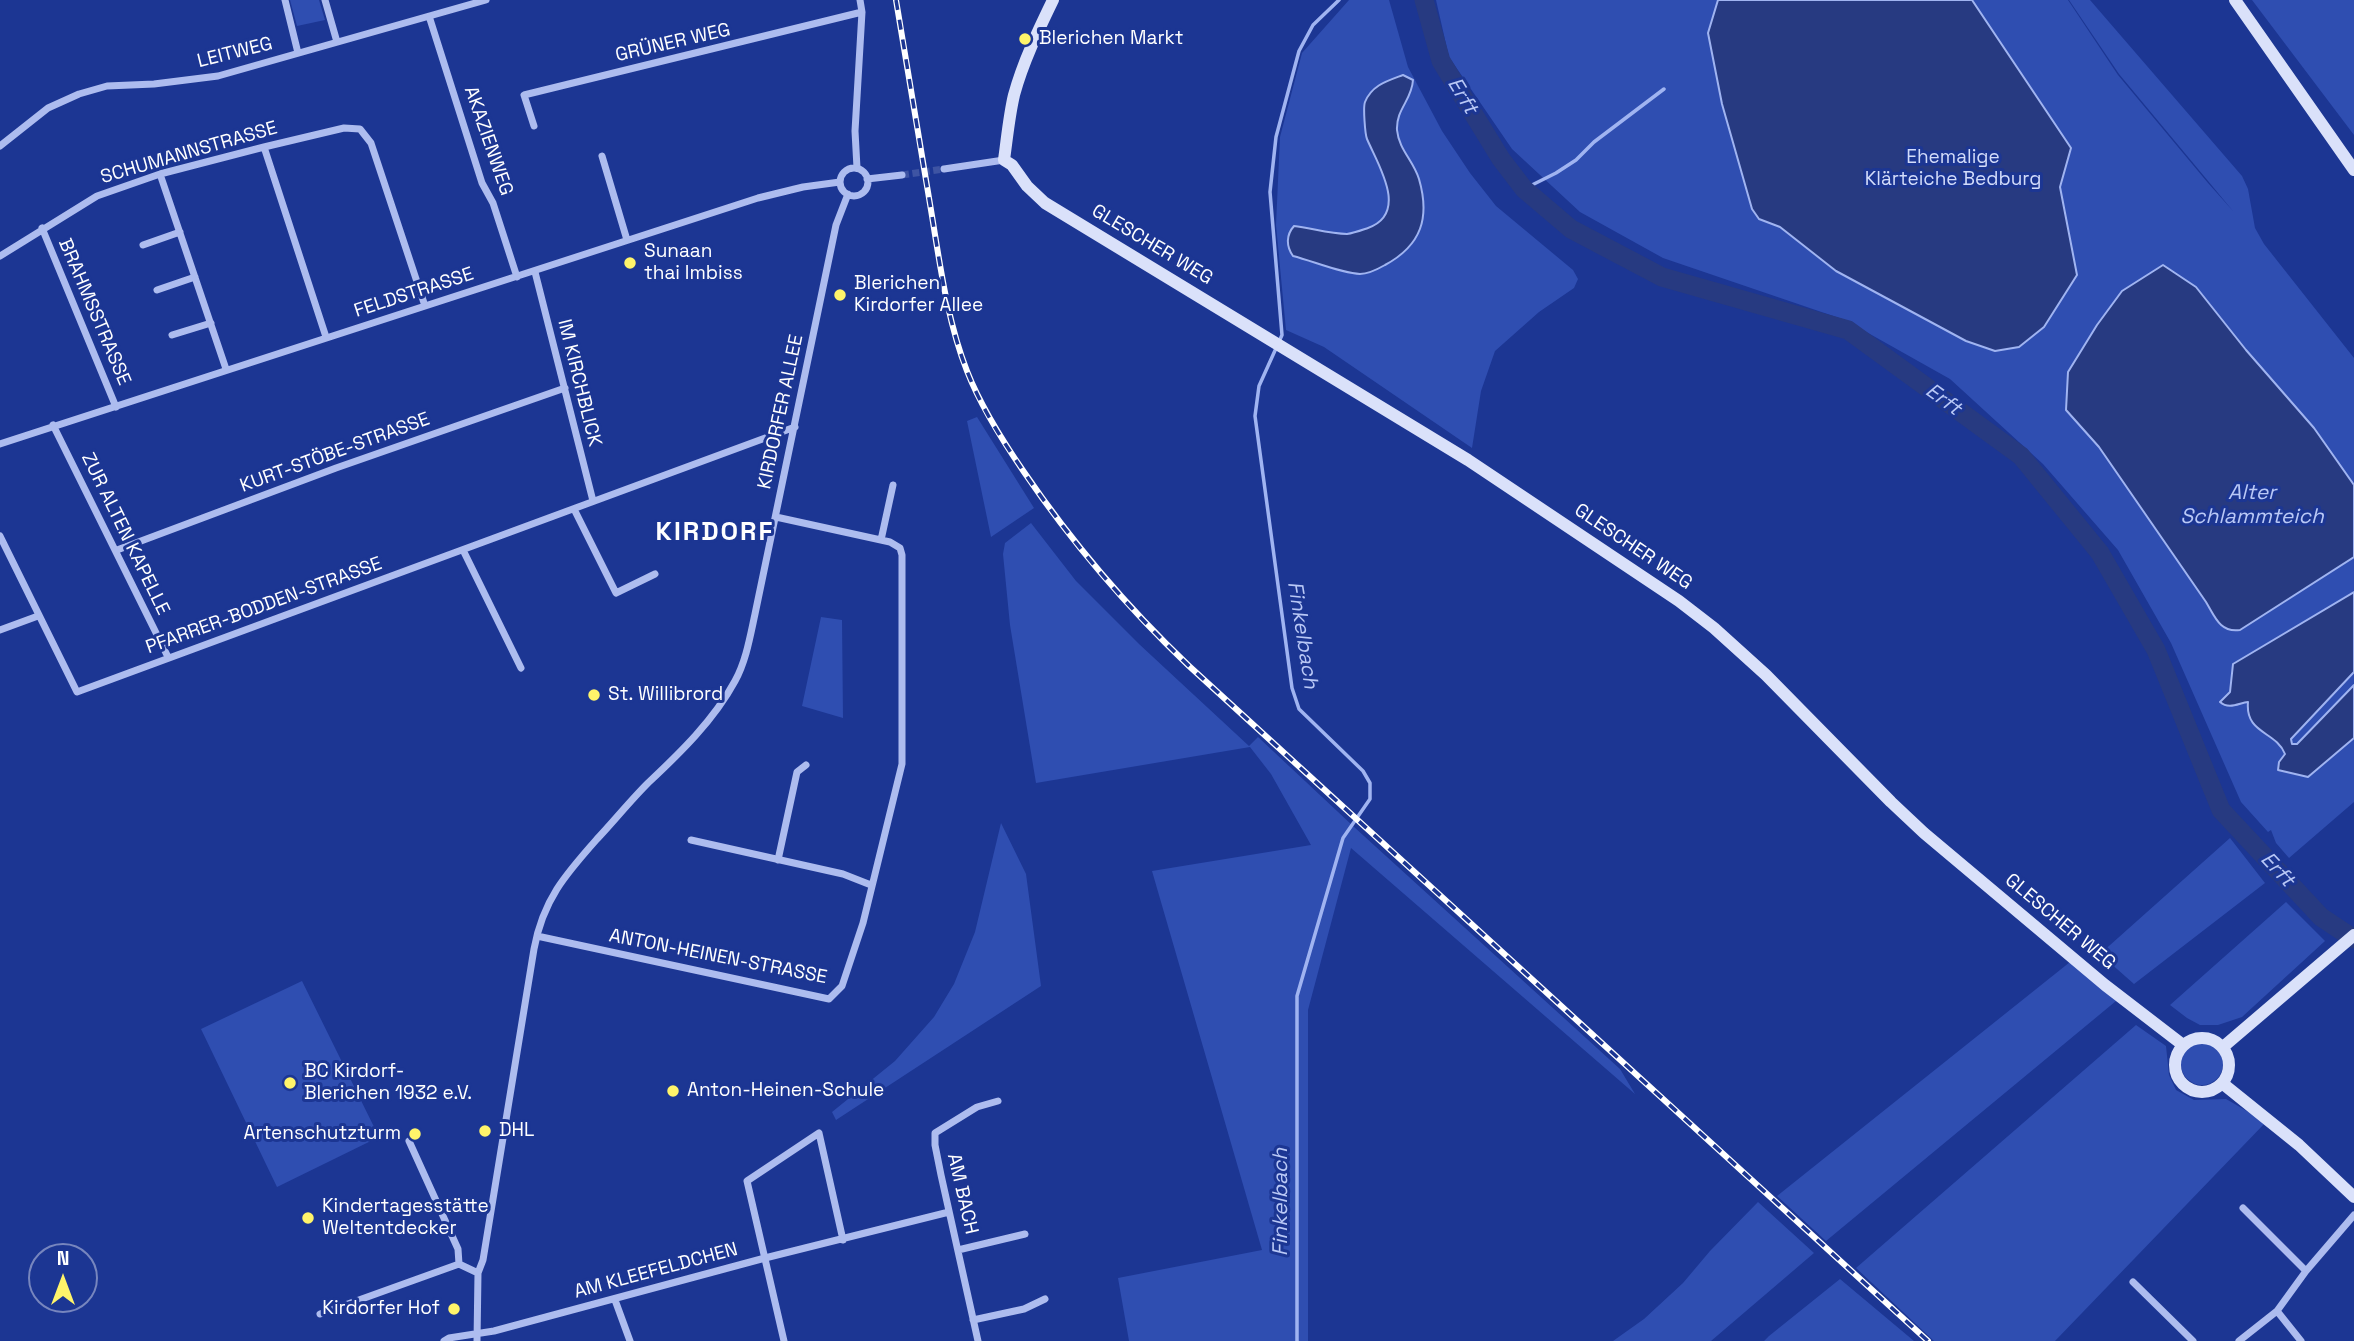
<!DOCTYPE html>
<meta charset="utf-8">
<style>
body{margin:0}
#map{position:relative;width:2354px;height:1341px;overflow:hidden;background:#1c3693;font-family:"Space Grotesk",sans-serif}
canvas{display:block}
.north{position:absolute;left:28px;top:1243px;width:70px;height:70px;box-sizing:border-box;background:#1c3693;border:2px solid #7786be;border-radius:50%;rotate:0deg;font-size:19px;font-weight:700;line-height:28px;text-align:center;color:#fff}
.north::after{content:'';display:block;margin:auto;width:24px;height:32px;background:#fff46a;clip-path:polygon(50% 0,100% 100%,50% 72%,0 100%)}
</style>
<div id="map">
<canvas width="2354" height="1341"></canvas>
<div class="north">N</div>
</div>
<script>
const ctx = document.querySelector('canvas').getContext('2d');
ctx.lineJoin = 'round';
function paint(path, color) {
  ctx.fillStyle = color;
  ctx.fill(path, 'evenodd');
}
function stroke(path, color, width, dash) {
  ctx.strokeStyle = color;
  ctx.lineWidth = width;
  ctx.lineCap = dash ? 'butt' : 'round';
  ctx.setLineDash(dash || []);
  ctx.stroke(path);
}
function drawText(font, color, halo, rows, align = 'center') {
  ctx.font = font + ' "Space Grotesk",sans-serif';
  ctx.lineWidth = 6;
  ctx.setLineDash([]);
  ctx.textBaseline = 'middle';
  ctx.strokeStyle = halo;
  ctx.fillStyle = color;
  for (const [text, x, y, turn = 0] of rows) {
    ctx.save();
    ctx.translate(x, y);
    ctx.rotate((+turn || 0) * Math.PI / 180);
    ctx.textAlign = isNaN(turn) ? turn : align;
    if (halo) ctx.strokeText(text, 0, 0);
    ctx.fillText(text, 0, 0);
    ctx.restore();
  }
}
paint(new Path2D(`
 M290,0H319L325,20L297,26Z
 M1349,0H1389L1408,67L1442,131L1470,173L1496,206L1573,270L1578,279L1574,288L1539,312L1495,351L1481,391L1472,448L1324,347L1286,330L1276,225L1280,137L1302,53Z
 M1436,0H2068L2118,75L2208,183L2233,211L2119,74L2069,0H2090L2242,176L2248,189L2255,228L2264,244L2354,358V802L2289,858L2276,843L2271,830L2268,832L2241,802L2171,643L2118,550L2043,464L1950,379L1845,320L1663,258L1580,212L1512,149L1449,57Z
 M2252,0H2354V135Z
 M977,417L1034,508L991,537L967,421Z
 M1031,523L1076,581L1139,644L1249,746L1258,737L1353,826L1620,1069L1635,1094L1351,848L1308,1010V1341H1129L1118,1278L1262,1250L1152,871L1311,845L1271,774L1250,747L1036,783L1010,625L1003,554L1005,543Z
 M821,617L842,620L843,718L802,706Z
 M1001,823L1026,874L1041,986L836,1120L832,1112L895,1061L934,1017L954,984L975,932Z
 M2230,838L2265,883L2134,984L2100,954Z
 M2286,902L2325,941L2242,1017L2218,1025H2200L2187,1018L2170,1005Z
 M2070,962L2116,1001L1826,1241L1777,1196Z
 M302,981L379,1137L277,1187L201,1029Z
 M2136,1025L2166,1046L2169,1075L2176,1090L2194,1100L2226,1099L2266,1122L2055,1341H1934L1856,1268Z
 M2181 1064a21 21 0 1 1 42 0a21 21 0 1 1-42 0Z
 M1758,1202L1814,1253L1711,1341H1613L1644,1319L1683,1283L1710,1251Z
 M1840,1279L1914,1341H1764L1769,1336Z`), '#2f4eb1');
const water = new Path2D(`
 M1718,0H1972L2071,148L2060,187L2077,275L2044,327L2019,347L1995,351L1966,341L1836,271L1780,227L1759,219L1752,209L1722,104L1708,33Z
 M1403,75L1413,80C1412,100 1396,109 1397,130C1399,150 1413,160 1419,179C1430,217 1422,245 1385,265C1378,269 1369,274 1360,274C1340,273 1313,261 1293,256C1286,246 1286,235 1294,226C1311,228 1330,234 1347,234C1354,233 1362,230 1368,228C1410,213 1377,163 1367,139C1365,134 1363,107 1365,102C1372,85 1387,81 1403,75Z
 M2163,265L2196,287L2246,350L2314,428L2354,485V557L2240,630C2220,633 2215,617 2206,602L2099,447L2066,410L2068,372L2097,325L2122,291Z
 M2354,592V672L2291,739L2292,744H2297L2354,685V738L2308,777L2278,770L2279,762L2285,754C2276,731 2245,734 2248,702C2239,703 2229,710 2220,702L2230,692L2233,664Z`);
paint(water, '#273a81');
stroke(water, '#a0b4f1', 2);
stroke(new Path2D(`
 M1524,189L1556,173L1576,160L1594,142L1664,89
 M1297,1341V996L1343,838L1370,799V783L1363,771L1299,709L1292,688L1255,416L1259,386L1282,335L1270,192L1276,137L1299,51L1313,25L1339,0`), '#a0b4f1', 3.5);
stroke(new Path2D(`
 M1424,0L1441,61L1501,159L1524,189L1571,229L1662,277L1848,330L2021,456L2100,553L2156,650L2221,810L2321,917L2354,939`), '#273a81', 19);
stroke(new Path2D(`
 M902,175L944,169`), '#3e54a3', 7, [7, 3.5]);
stroke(new Path2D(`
 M285,0L298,53
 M325,0L337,42
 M429,16L482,183L493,203L517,277
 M534,126L524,95L862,12
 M0,146L48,108L79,94L107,86L154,84L218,76L486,0
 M264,147L326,337
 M602,156L627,240
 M857,168L855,131L862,12L860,0
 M840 182a14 14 0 1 1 28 0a14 14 0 1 1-28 0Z
 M944,169L1004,160
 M160,174L226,369
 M867,179L902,175
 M42,228L116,407
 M143,245L180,232
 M0,256L97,196L160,174L264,147L344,128L360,129L371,143L425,306
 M535,272L593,501
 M157,290L195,277
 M172,335L211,323
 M53,425L168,657
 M0,444L758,198L803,187L840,182
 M574,509L616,593L655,574
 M0,536L77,692L795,427
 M881,540L893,485
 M117,550L336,468L565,388
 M463,550L521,668
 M0,630L38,616
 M691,840L843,874L871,885
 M778,860L797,772L806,765
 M537,936L829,999L842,986L863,923L902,764V555L900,548L890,542L776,517
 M409,1141L458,1249L459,1264L478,1273
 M2243,1208L2306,1271
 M958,1250L1025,1234
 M2133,1282L2193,1341
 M615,1300L630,1341
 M320,1314L459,1264
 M973,1320L1024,1309L1045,1299
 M444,1341L449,1338L494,1331L765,1258L949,1212
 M477,1341L478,1273L483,1260L534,949C543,900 565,875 597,839C614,821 630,801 648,783C680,753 714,720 735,681C746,661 750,637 755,614L836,225L848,194
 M784,1341L747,1181L819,1133L843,1240
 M978,1341L941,1175L935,1145V1133L977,1107L998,1101
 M2239,1341L2277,1311
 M2301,1341L2277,1311L2306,1271L2354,1215`), '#adbcef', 7);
stroke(new Path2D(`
 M1053,0C1038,31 1023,62 1014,95C1009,116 1007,139 1004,160L1012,165L1027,186L1045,203L1468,460L1679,601L1714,628L1766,675L1891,802L1924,833L2105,985L2183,1045
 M2235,0L2354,170
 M2175 1065a27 27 0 1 1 54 0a27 27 0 1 1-54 0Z
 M2223,1047L2354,935
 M2222,1083L2299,1145L2354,1197`), '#dae1fa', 12);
const rail = new Path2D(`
 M896,0C908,70 919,140 931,210C940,264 947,320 967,371C981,407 1002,440 1024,472C1073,544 1126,606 1189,666L1928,1341`);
stroke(rail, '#fff', 6);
stroke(rail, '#1c3693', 3.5, [10]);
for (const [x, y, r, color] of [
 [1025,39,7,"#fff46a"],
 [630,263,7,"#fff46a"],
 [840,295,7,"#fff46a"],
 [594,695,7,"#fff46a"],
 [290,1083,7,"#fff46a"],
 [673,1091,7,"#fff46a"],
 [485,1131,7,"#fff46a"],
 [415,1134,7,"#fff46a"],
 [308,1218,7,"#fff46a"],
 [454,1309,7,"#fff46a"]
]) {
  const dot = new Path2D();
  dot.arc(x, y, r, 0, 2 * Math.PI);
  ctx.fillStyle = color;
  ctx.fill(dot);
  stroke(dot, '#1c3693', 2.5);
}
drawText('19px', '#fff', '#1c3693', [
 ["Blerichen Markt",1039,39],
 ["Sunaan",644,252],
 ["thai Imbiss",644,274],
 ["Blerichen",854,284],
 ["Kirdorfer Allee",854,306],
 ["St. Willibrord",608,695],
 ["BC Kirdorf-",304,1072],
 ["Blerichen 1932 e.V.",304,1094],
 ["Anton-Heinen-Schule",687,1091],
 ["DHL",499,1131],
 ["Artenschutzturm",401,1134,"right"],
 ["Kindertagesstätte",322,1207],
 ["Weltentdecker",322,1229],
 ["Kirdorfer Hof",440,1309,"right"]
], 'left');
drawText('19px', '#fff', '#1c3693', [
 ["GRÜNER WEG",673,43,-13],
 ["LEITWEG",235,53,-14],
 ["AKAZIENWEG",488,141,71],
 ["SCHUMANNSTRASSE",189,153,-16],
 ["GLESCHER WEG",1152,245,31],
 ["FELDSTRASSE",414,293,-18],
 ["BRAHMSSTRASSE",94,312,67],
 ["IM KIRCHBLICK",579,383,76],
 ["KIRDORFER ALLEE",781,412,-78],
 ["KURT-STÖBE-STRASSE",335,453,-20],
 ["ZUR ALTEN KAPELLE",125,534,64],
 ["GLESCHER WEG",1633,547,34],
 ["PFARRER-BODDEN-STRASSE",264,606,-20],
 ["GLESCHER WEG",2060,922,40],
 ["ANTON-HEINEN-STRASSE",718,957,11],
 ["AM BACH",962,1194,77],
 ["AM KLEEFELDCHEN",656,1271,-15]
]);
drawText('19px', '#d3dcfa', '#1c3693', [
 ["Ehemalige",1953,158],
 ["Klärteiche Bedburg",1953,180]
]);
drawText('italic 21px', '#b9c8f6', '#1c3693', [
 ["Erft",1462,96,59],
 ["Erft",1943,400,36],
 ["Alter",2252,493],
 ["Schlammteich",2252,517],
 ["Finkelbach",1302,635,81],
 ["Erft",2277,870,47],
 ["Finkelbach",1281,1202,-90]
]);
ctx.letterSpacing = '2px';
drawText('bold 26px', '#fff', '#1c3693', [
 ["KIRDORF",715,533]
]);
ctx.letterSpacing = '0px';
</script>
